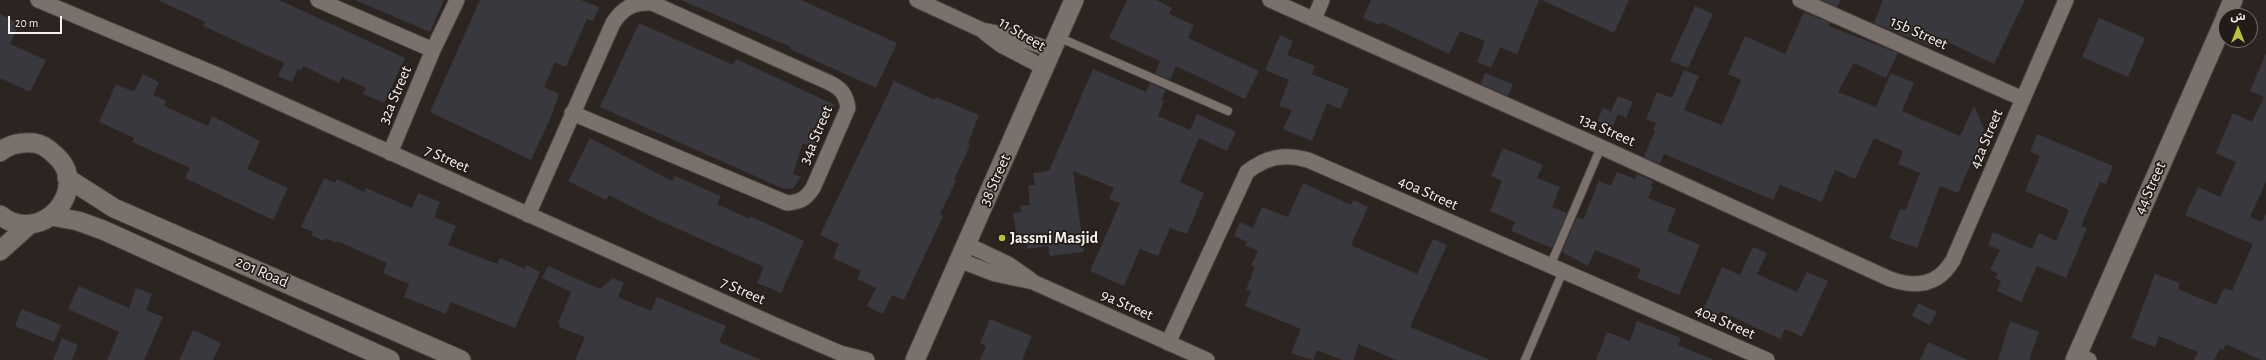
<!DOCTYPE html>
<meta charset="utf-8">
<style>
body{margin:0}
#map{position:relative;width:2266px;height:360px;overflow:hidden;background:#2c2420;font-family:"Alegreya Sans","Noto Sans Arabic",sans-serif}
canvas{display:block}
.north{position:absolute;left:2218px;top:8px;width:40px;height:40px;box-sizing:border-box;background:#221b17;border:1px solid #77716d;border-radius:50%;rotate:0deg;font-size:11px;font-weight:700;line-height:16px;text-align:center;color:#f6f1ee}
.north::after{content:'';display:block;margin:auto;width:14px;height:18px;background:#bbc044;clip-path:polygon(50% 0,100% 100%,50% 72%,0 100%)}
.scale{position:absolute;left:8px;top:16px;width:54px;height:18px;box-sizing:border-box;border:2px solid #f6f1ee;border-top:0;padding-left:5px;font-size:12px;line-height:14px;white-space:nowrap;color:#f6f1ee;-webkit-text-stroke:3px #221b17;paint-order:stroke}
</style>
<div id="map">
<canvas width="2266" height="360"></canvas>
<div class="north">ش</div>
<div class="scale">20 m</div>
</div>
<script>
const ctx = document.querySelector('canvas').getContext('2d');
ctx.lineJoin = 'round';
function paint(path, color) {
  ctx.fillStyle = color;
  ctx.fill(path, 'evenodd');
}
function stroke(path, color, width, dash) {
  ctx.strokeStyle = color;
  ctx.lineWidth = width;
  ctx.lineCap = dash ? 'butt' : 'round';
  ctx.setLineDash(dash || []);
  ctx.stroke(path);
}
function drawText(font, color, halo, rows, align = 'center') {
  ctx.font = font + ' "Alegreya Sans",sans-serif';
  ctx.lineWidth = 3.5;
  ctx.setLineDash([]);
  ctx.textBaseline = 'middle';
  ctx.strokeStyle = halo;
  ctx.fillStyle = color;
  for (const [text, x, y, turn = 0] of rows) {
    ctx.save();
    ctx.translate(x, y);
    ctx.rotate((+turn || 0) * Math.PI / 180);
    ctx.textAlign = isNaN(turn) ? turn : align;
    if (halo) ctx.strokeText(text, 0, 0);
    ctx.fillText(text, 0, 0);
    ctx.restore();
  }
}
paint(new Path2D(`
 M158,0H279L405,58L384,103L363,94L366,88L342,77L339,83L303,66L301,71L298,69L292,82L278,76L284,63L203,26L205,22Z
 M355,0H444L430,32Z
 M480,0H581L599,7L593,21L587,19L566,67L555,62L544,87L559,94L551,117L531,160L430,112Z
 M681,0H801L897,43L876,88L790,49L791,47Z
 M1127,0H1156L1172,8L1169,14L1194,25L1188,38L1259,71L1245,99L1176,66L1170,80L1155,73L1160,61L1109,38Z
 M1371,0H1539L1517,54L1500,47L1491,68L1477,62L1485,41L1460,31L1449,54L1381,22L1380,25L1363,18Z
 M1542,0H1629L1614,33Z
 M1822,0H1841L1837,7Z
 M1883,0H2025L1994,64L1937,37L1932,47L1874,23Z
 M1695,6L1713,14L1688,68L1670,61Z
 M1804,12L1830,23L1829,26L1898,53L1886,78L1854,63L1838,92L1876,107L1891,73L1914,83L1902,111L1960,136L1974,106L1985,131L1958,193L1940,186L1917,248L1889,238L1900,209L1905,211L1920,173L1898,164L1903,151L1874,138L1855,179L1835,170L1822,202L1780,185L1773,200L1664,154L1660,164L1644,157L1655,131L1653,130L1656,123L1646,119L1657,92L1672,98L1684,70L1699,76L1684,110L1722,125L1741,80L1728,74L1745,36L1785,54Z
 M0,14L19,24L10,44L46,60L30,92L0,78Z
 M2099,18L2145,38L2128,77L2082,57Z
 M639,23L733,65L736,59L835,105L814,148L803,143L793,174L801,177L793,188L784,189L600,107Z
 M1280,35L1293,41L1287,55L1315,66L1312,74L1349,89L1340,109L1327,103L1312,141L1283,129L1292,110L1279,106L1289,80L1265,70Z
 M2266,53V182L2250,217L2262,222L2266,214V360H2261L2226,344L2223,350L2220,349L2214,360H2194L2198,352L2159,336L2155,347L2131,338L2155,274L2180,283L2178,289L2216,305L2224,288L2232,291L2253,244L2185,215L2198,187L2220,197L2236,162L2216,153L2233,113L2252,122L2264,97L2250,91Z
 M1093,69L1146,92L1150,83L1166,90L1161,100L1164,101L1158,116L1190,130L1197,114L1236,132L1227,151L1199,138L1180,182L1204,193L1187,234L1170,228L1158,256L1140,249L1124,286L1090,271L1120,203L1109,199L1114,188L1073,171L1084,252L1050,256L1048,246L1027,249L1026,238L1017,239L1013,213L1021,212L1020,206L1030,205L1028,186L1035,185L1033,173L1049,171Z
 M1485,73L1513,84L1508,96L1481,84Z
 M143,74L159,82L153,95L166,101L164,106L208,126L212,116L260,141L247,169L288,188L273,220L185,178L190,168L132,142L134,138L99,122L116,84L134,92Z
 M894,81L935,100L936,97L979,115L968,143L970,145L954,180L956,181L940,214L943,216L904,300L892,295L883,314L867,306L876,288L857,279L861,271L833,258L839,244L820,235Z
 M1618,96L1633,102L1626,118L1618,114L1612,128L1597,121L1603,108L1614,113L1611,111Z
 M2037,134L2113,166L2106,184L2100,182L2081,226L2087,228L2066,278L2037,266L2021,302L1997,291L2001,281L1995,278L1998,273L1990,270L2000,250L1988,245L1993,232L2032,249L2039,233L2056,241L2069,210L2025,191L2040,156L2030,152Z
 M590,138L672,181L675,176L721,196L717,204L750,219V216L804,241L781,293L757,283L764,267L656,219L609,195L606,200L568,181Z
 M1503,148L1543,165L1537,178L1560,187L1552,207L1567,213L1552,248L1511,231L1515,222L1490,211L1502,181L1491,176Z
 M1617,172L1635,179L1637,174L1653,181L1651,186L1653,187L1648,198L1676,209L1667,231L1700,245L1679,295L1637,278L1641,269L1595,250L1588,266L1562,252L1577,217L1583,220L1599,181L1611,186Z
 M324,178L335,183L337,179L364,192L366,188L412,208L418,193L440,202L434,217L456,226L448,245L497,264L500,258L525,269L526,265L540,272L515,328L451,302L446,314L404,297L409,284L383,273L387,263L337,241L336,243L325,238L324,241L311,235L313,232L301,227Z
 M1303,183L1351,205L1353,200L1368,207L1351,245L1417,274L1433,239L1447,245L1410,327L1490,360H1396L1359,344L1353,360H1342L1317,350L1313,360L1291,353L1301,329L1245,306L1251,291L1246,290L1255,267L1251,266L1258,251L1245,245L1247,242L1234,236L1240,222L1253,228L1262,207L1288,217Z
 M1753,247L1767,253L1757,274L1797,292L1807,272L1828,281L1802,337L1785,329L1780,339L1720,311L1716,322L1701,315L1722,267L1740,275Z
 M548,266L600,289L613,278L624,283L618,297L651,311L657,297L726,326L719,342L761,360H575L585,337L559,327L560,324L558,323L571,292L542,278Z
 M79,286L129,308L136,288L152,294L146,310L163,317L144,360H107L119,332L68,309Z
 M1918,303L1937,312L1930,325L1912,316Z
 M22,309L61,325L54,342L15,326Z
 M990,319L1032,336L1022,360H980L986,346L980,343Z
 M1637,321L1681,338L1678,345L1714,360H1596L1607,332L1630,341Z
 M2010,321L2039,332L2029,360H1998Z
 M193,330L221,343L213,360H179Z
 M62,338L78,345L72,360H53Z
 M1928,342L1968,360H1920Z`), '#39383f');
const service = new Path2D(`
 M1058,37L1228,111
 M1550,266L1601,147
 M1525,360L1563,271`);
const minor = new Path2D(`
 M38,0L222,77L775,325L840,353L867,360
 M318,0L433,50
 M917,0L982,30L1008,35L1052,50
 M1270,0L1601,147L1890,279C1916,288 1938,286 1953,260L2066,0
 M1800,0L2023,99
 M1314,19L1322,0
 M984,32L1001,45L1045,68
 M390,153L433,50L457,0
 M528,215L613,23C623,8 633,2 652,3L830,83C842,89 846,95 848,108L813,188C806,199 800,202 787,203L572,113
 M966,244L1008,264L1031,280
 M959,260L995,274L1033,282L1207,360
 M1168,343L1247,172C1266,157 1284,153 1308,160L1767,360
 M2077,355L2089,360`);
const tertiary = new Path2D(`
 M2226,16L2233,0
 M0,152C9,144 22,142 34,143C43,144 49,149 55,155C93,188 41,248 0,215
 M67,178L114,208L461,360
 M51,216L78,221L103,230L390,360
 M0,251L30,224
 M915,360L1074,0
 M2075,360L2226,17`);
stroke(service, '#463f3c', 10);
stroke(minor, '#463f3c', 17);
stroke(tertiary, '#463f3c', 21);
stroke(service, '#7a706c', 8);
stroke(minor, '#7a706c', 15);
stroke(tertiary, '#7a706c', 19);
for (const [x, y, r, color] of [
 [1002,238,4,"#bbc044"]
]) {
  const dot = new Path2D();
  dot.arc(x, y, r, 0, 2 * Math.PI);
  ctx.fillStyle = color;
  ctx.fill(dot);
  stroke(dot, '#221b17', 1.5);
}
drawText('16px', '#f6f1ee', '#221b17', [
 ["15b Street",1919,33,24],
 ["11 Street",1022,34,31],
 ["32a Street",395,95,-67],
 ["13a Street",1607,130,24],
 ["34a Street",816,135,-67],
 ["42a Street",1986,139,-67],
 ["7 Street",447,159,24],
 ["38 Street",995,180,-66],
 ["44 Street",2150,188,-66],
 ["40a Street",1428,193,24],
 ["201 Road",262,272,24],
 ["7 Street",743,291,24],
 ["9a Street",1127,305,24],
 ["40a Street",1725,322,24]
]);
drawText('bold 16px', '#f6f1ee', '#221b17', [
 ["Jassmi Masjid",1010,238]
], 'left');
</script>
